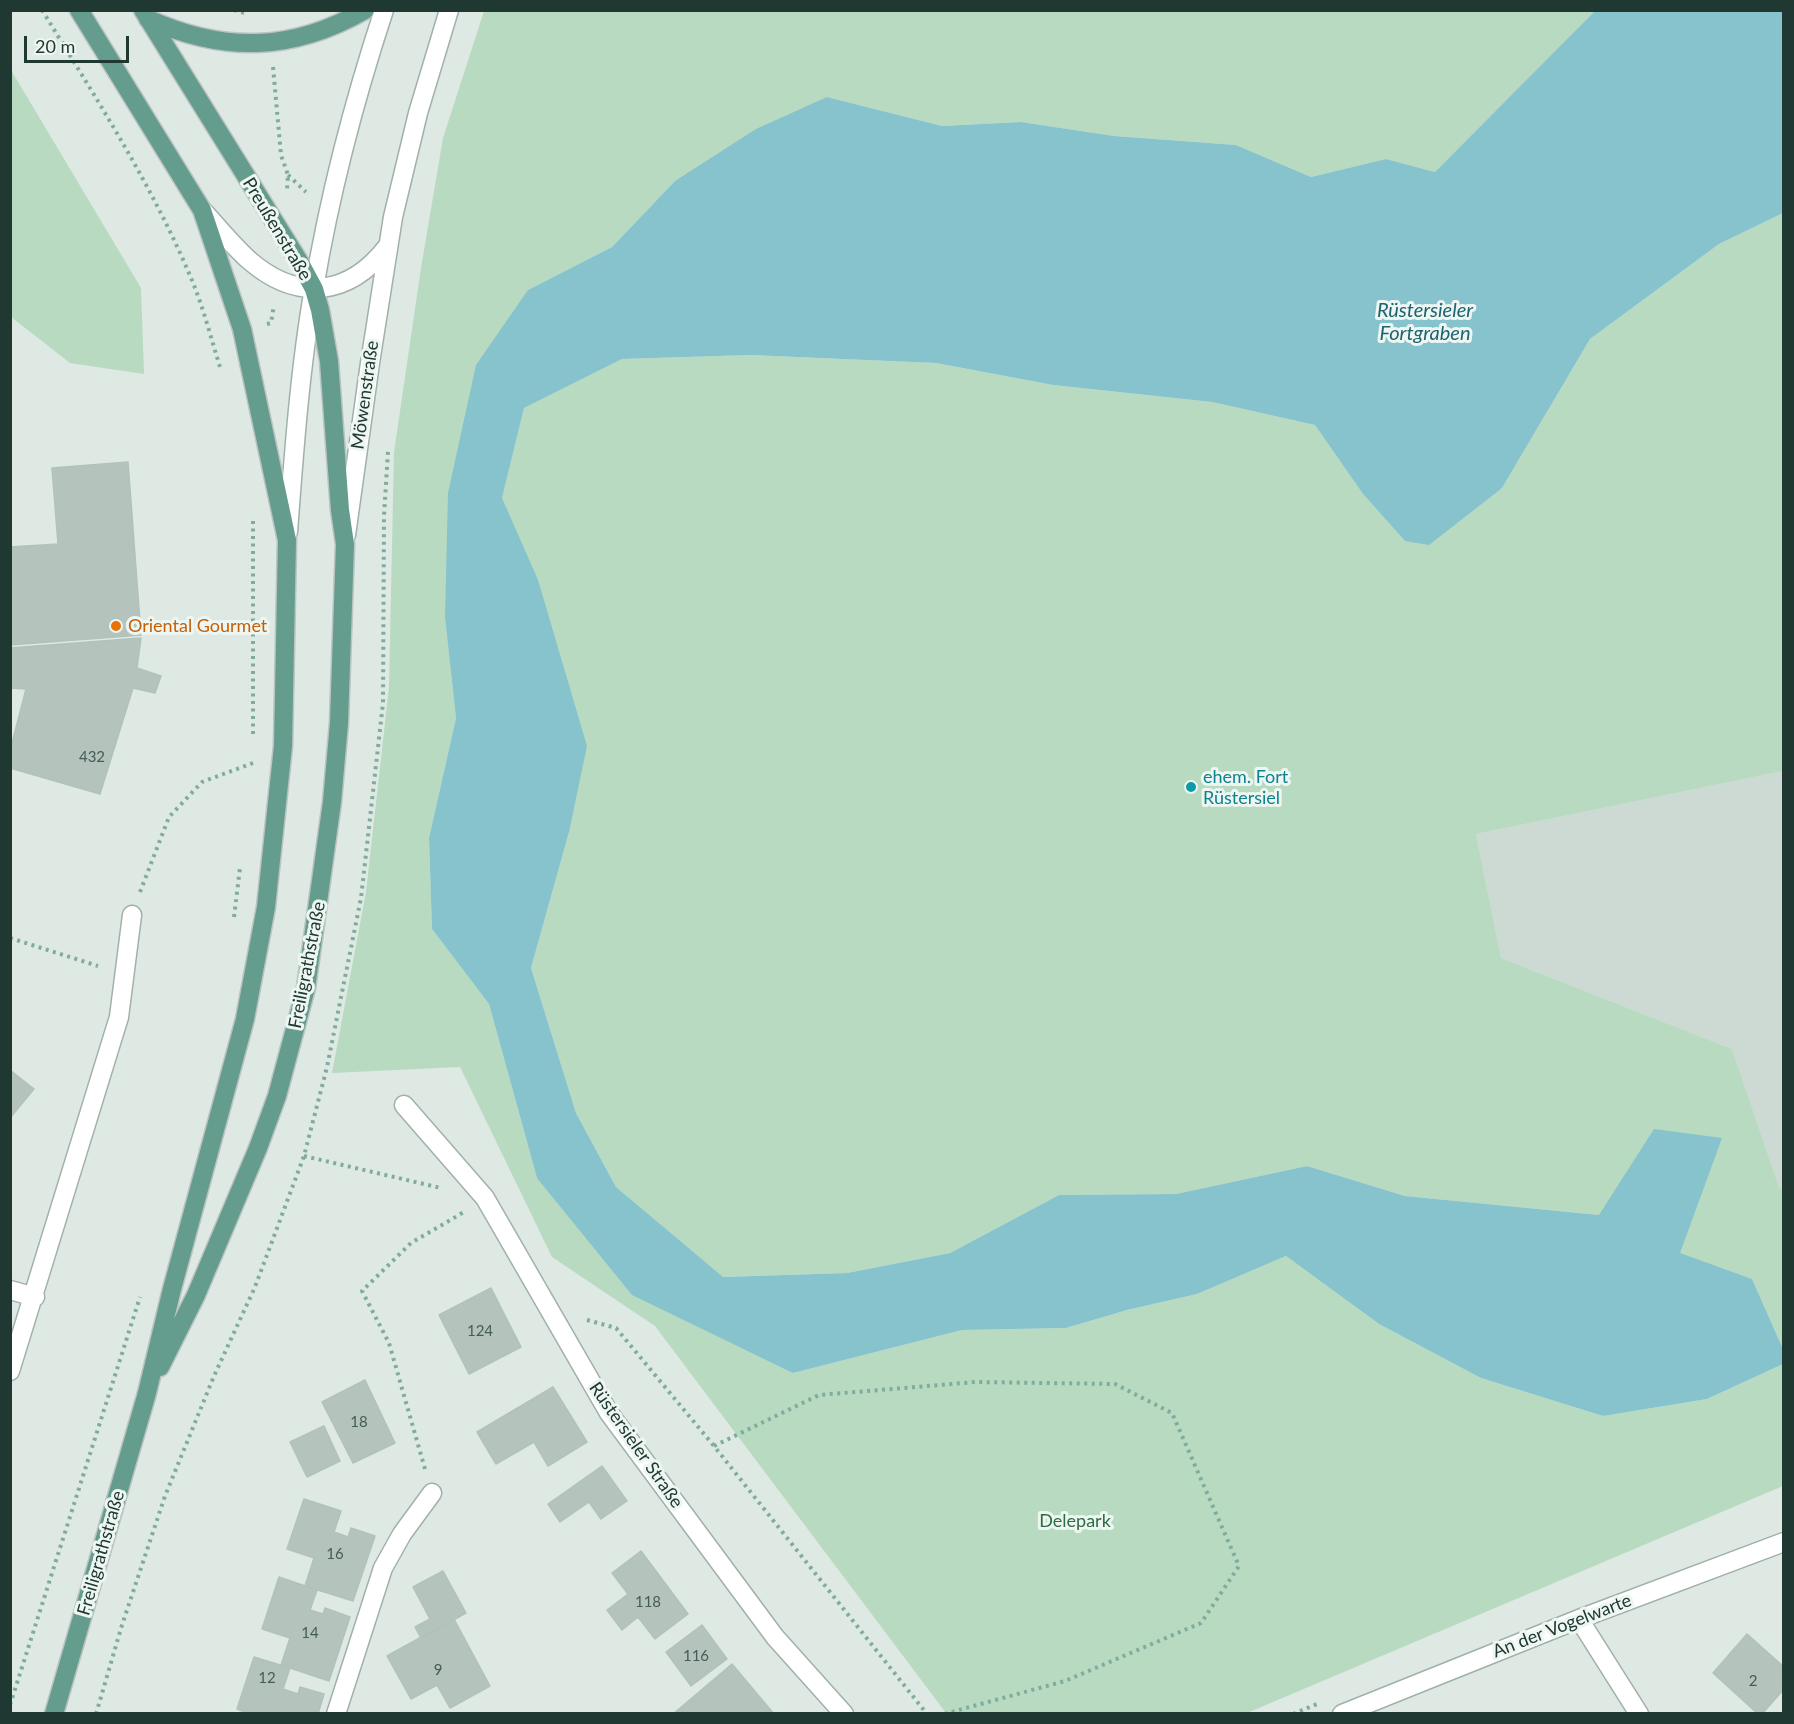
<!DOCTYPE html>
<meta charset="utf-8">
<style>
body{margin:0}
#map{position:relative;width:1794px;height:1724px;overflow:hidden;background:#dee9e4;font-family:Lato,sans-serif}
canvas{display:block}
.frame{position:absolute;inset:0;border:12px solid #203832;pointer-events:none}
.scale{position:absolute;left:24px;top:36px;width:105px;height:27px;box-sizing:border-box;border:3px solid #203832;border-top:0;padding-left:8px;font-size:18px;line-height:21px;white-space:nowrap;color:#203832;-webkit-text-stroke:4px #eef6f2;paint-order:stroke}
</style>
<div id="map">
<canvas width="1794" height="1724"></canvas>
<div class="frame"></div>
<div class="scale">20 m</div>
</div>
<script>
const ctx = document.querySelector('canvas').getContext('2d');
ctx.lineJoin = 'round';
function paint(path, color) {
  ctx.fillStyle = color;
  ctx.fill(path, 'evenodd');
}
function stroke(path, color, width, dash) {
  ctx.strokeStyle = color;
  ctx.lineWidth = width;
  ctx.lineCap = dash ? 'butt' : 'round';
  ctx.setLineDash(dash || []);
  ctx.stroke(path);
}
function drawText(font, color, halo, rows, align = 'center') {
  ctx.font = font + ' Lato,sans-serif';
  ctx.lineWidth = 6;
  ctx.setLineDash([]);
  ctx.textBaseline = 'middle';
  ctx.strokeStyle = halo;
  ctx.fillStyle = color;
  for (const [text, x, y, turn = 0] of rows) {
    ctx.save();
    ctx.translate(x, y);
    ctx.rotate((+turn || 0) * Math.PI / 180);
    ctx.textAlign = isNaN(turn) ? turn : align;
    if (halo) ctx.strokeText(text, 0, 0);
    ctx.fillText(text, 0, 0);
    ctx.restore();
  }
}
paint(new Path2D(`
 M1783,771V1190L1779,1187L1732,1049L1501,958L1476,834Z`), '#cdd9d3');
paint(new Path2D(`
 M484,11H1596L1435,172L1386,159L1311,177L1236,145L1114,136L1021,122L942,126L827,97L675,181L612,247L528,290L445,618L456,718L429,838L432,929L489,1004L537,1178L793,1373L962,1330L1066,1328L1127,1310L1197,1294L1286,1256L1379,1324L1481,1378L1603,1416L1707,1399L1783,1364V1486L1247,1713H946L655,1326L552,1257L460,1067L332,1073L366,892L389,687L394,452L421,268L443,138Z
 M11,70L141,288L144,374L70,363L11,317Z
 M1783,213V771L1476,834L1501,958L1732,1049L1779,1187L1783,1190V1349L1752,1279L1680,1254L1599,1215L1405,1196L1307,1166L1176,1194L1059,1195L950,1253L847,1273L722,1277L616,1187L576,1113L531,968L569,832L502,498L524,408L622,359L750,355L936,363L1053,385L1212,402L1315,425L1363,494L1405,541L1502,488L1590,339L1719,244Z`), '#b7dac1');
paint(new Path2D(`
 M1596,10L1783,11V213L1719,244L1590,339L1502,488L1429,545L1405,541L1363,494L1315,425L1212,402L1053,385L936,363L750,355L622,359L524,408L502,498L538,580L587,746L569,832L531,968L576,1113L616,1187L723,1277L847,1273L950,1253L1059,1195L1176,1194L1307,1166L1405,1196L1599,1215L1654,1129L1722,1138L1680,1253L1752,1279L1783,1349V1364L1707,1399L1603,1416L1481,1378L1379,1324L1286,1256L1197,1294L1127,1310L1066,1328L962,1330L793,1373L632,1295L537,1178L489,1004L432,929L429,838L456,718L445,618L448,493L476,365L528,290L612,247L675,181L756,129L827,97L942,126L1021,122L1114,136L1236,145L1311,177L1386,159L1435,172Z`), '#87c3cd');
const building = new Path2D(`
 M128,462L141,635L10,645V547L58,544L52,468Z
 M141,638L137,668L161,676L155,693L133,688L100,794L10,768V751L26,689L10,688V648Z
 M10,1070L34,1089L10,1118Z
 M491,1288L521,1347L469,1374L439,1315Z
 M365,1380L395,1443L353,1463L322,1402Z
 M553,1387L587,1442L548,1466L534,1442L496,1464L477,1432Z
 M324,1426L340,1461L307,1477L290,1442Z
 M602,1466L627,1501L601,1519L589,1502L560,1522L548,1504Z
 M304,1499L341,1511L334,1532L348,1537L351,1528L375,1536L353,1601L305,1586L314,1558L287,1549Z
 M641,1551L688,1614L655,1639L638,1617L622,1630L607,1610L628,1594L612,1573Z
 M443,1571L466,1613L421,1638L415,1627L430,1619L413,1587Z
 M279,1577L317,1590L310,1610L323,1614L325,1608L350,1617L329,1681L281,1665L290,1638L262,1629Z
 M454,1619L490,1686L450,1708L437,1685L411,1699L387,1656Z
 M702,1625L727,1659L691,1686L666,1652Z
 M1747,1634L1784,1667V1689L1762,1714H1758L1713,1673Z
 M254,1657L290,1668L283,1689L298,1694L300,1687L324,1694L318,1714H250L237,1709Z
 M732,1664L774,1714H673Z`);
paint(building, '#b4c4bd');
stroke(building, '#b1c2bb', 1.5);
const minor = new Path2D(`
 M202,210C218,227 233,246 250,261C298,302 349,296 387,247
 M288,532C294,451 300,368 314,288C330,193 354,101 384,10
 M346,535L370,363L393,217L418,113L449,10
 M404,1105L485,1198L609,1413L775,1637L844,1714
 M10,1290L35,1297
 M10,1371L119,1017L132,915
 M1579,1619L1639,1714
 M336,1714L383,1568L402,1534L432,1493
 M1342,1714L1579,1619L1784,1542`);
const major = new Path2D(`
 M143,10L300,263L314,289L320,310L329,361L340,510L345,544L339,723L332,802L306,988L277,1096L258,1148L196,1295L160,1367
 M148,19C224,53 292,52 365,10
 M54,1714L147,1393L172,1289L245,1019L266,907L283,746L287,540L242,329L202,210L79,10`);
stroke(minor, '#a1b0ab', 21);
stroke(major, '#bcc3c2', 21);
stroke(new Path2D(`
 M42,10C94,95 149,180 188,271C202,302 210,335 220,367
 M234,10L245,13
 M273,67L281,155L288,175L287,190
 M288,175L306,192
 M267,324L271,323L274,305
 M253,521V738
 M140,892L169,817L202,782L253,763
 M234,917L240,868
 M10,938L98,966
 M304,1156L441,1188
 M587,1320L616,1328L714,1446L927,1714
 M714,1446L819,1395L976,1382L1115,1384L1172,1413L1239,1566L1201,1623L1065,1681L944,1714
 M425,1469L389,1343L362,1291L411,1243L464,1212
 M10,1705L140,1297
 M96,1714L122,1625L165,1496L214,1376L255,1287L304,1156L327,1067L361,898L383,703L384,516L388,451
 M1293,1714L1317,1704`), '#80ac9e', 4, [3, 4.5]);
stroke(minor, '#fff', 18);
stroke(major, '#649d8e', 18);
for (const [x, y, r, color] of [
 [116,626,6,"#e8710a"],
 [1191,787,6,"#0f9aa8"]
]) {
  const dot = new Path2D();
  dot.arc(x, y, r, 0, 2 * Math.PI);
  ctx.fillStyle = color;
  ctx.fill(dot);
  stroke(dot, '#eef6f2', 2);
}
drawText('15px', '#455b55', null, [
 ["432",92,757],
 ["124",480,1331],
 ["18",359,1422],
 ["16",335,1554],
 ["118",648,1602],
 ["14",310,1633],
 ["116",696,1656],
 ["9",438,1670],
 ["12",267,1678],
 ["2",1753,1681]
]);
drawText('18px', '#203832', '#eef6f2', [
 ["Preußenstraße",277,229,59],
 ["Möwenstraße",365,395,-82],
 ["Freiligrathstraße",307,965,-79],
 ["Rüstersieler Straße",636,1445,55],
 ["Freiligrathstraße",101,1553,-74],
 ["An der Vogelwarte",1562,1626,-21]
]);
drawText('18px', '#c56008', '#eef6f2', [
 ["Oriental Gourmet",128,626]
], 'left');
drawText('18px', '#0d838f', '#eef6f2', [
 ["ehem. Fort",1203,777],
 ["Rüstersiel",1203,798]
], 'left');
drawText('18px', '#2c6d45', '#eef6f2', [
 ["Delepark",1075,1521]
]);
drawText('italic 20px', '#1d6371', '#eef6f2', [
 ["Rüstersieler",1425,311],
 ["Fortgraben",1425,334]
]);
</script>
